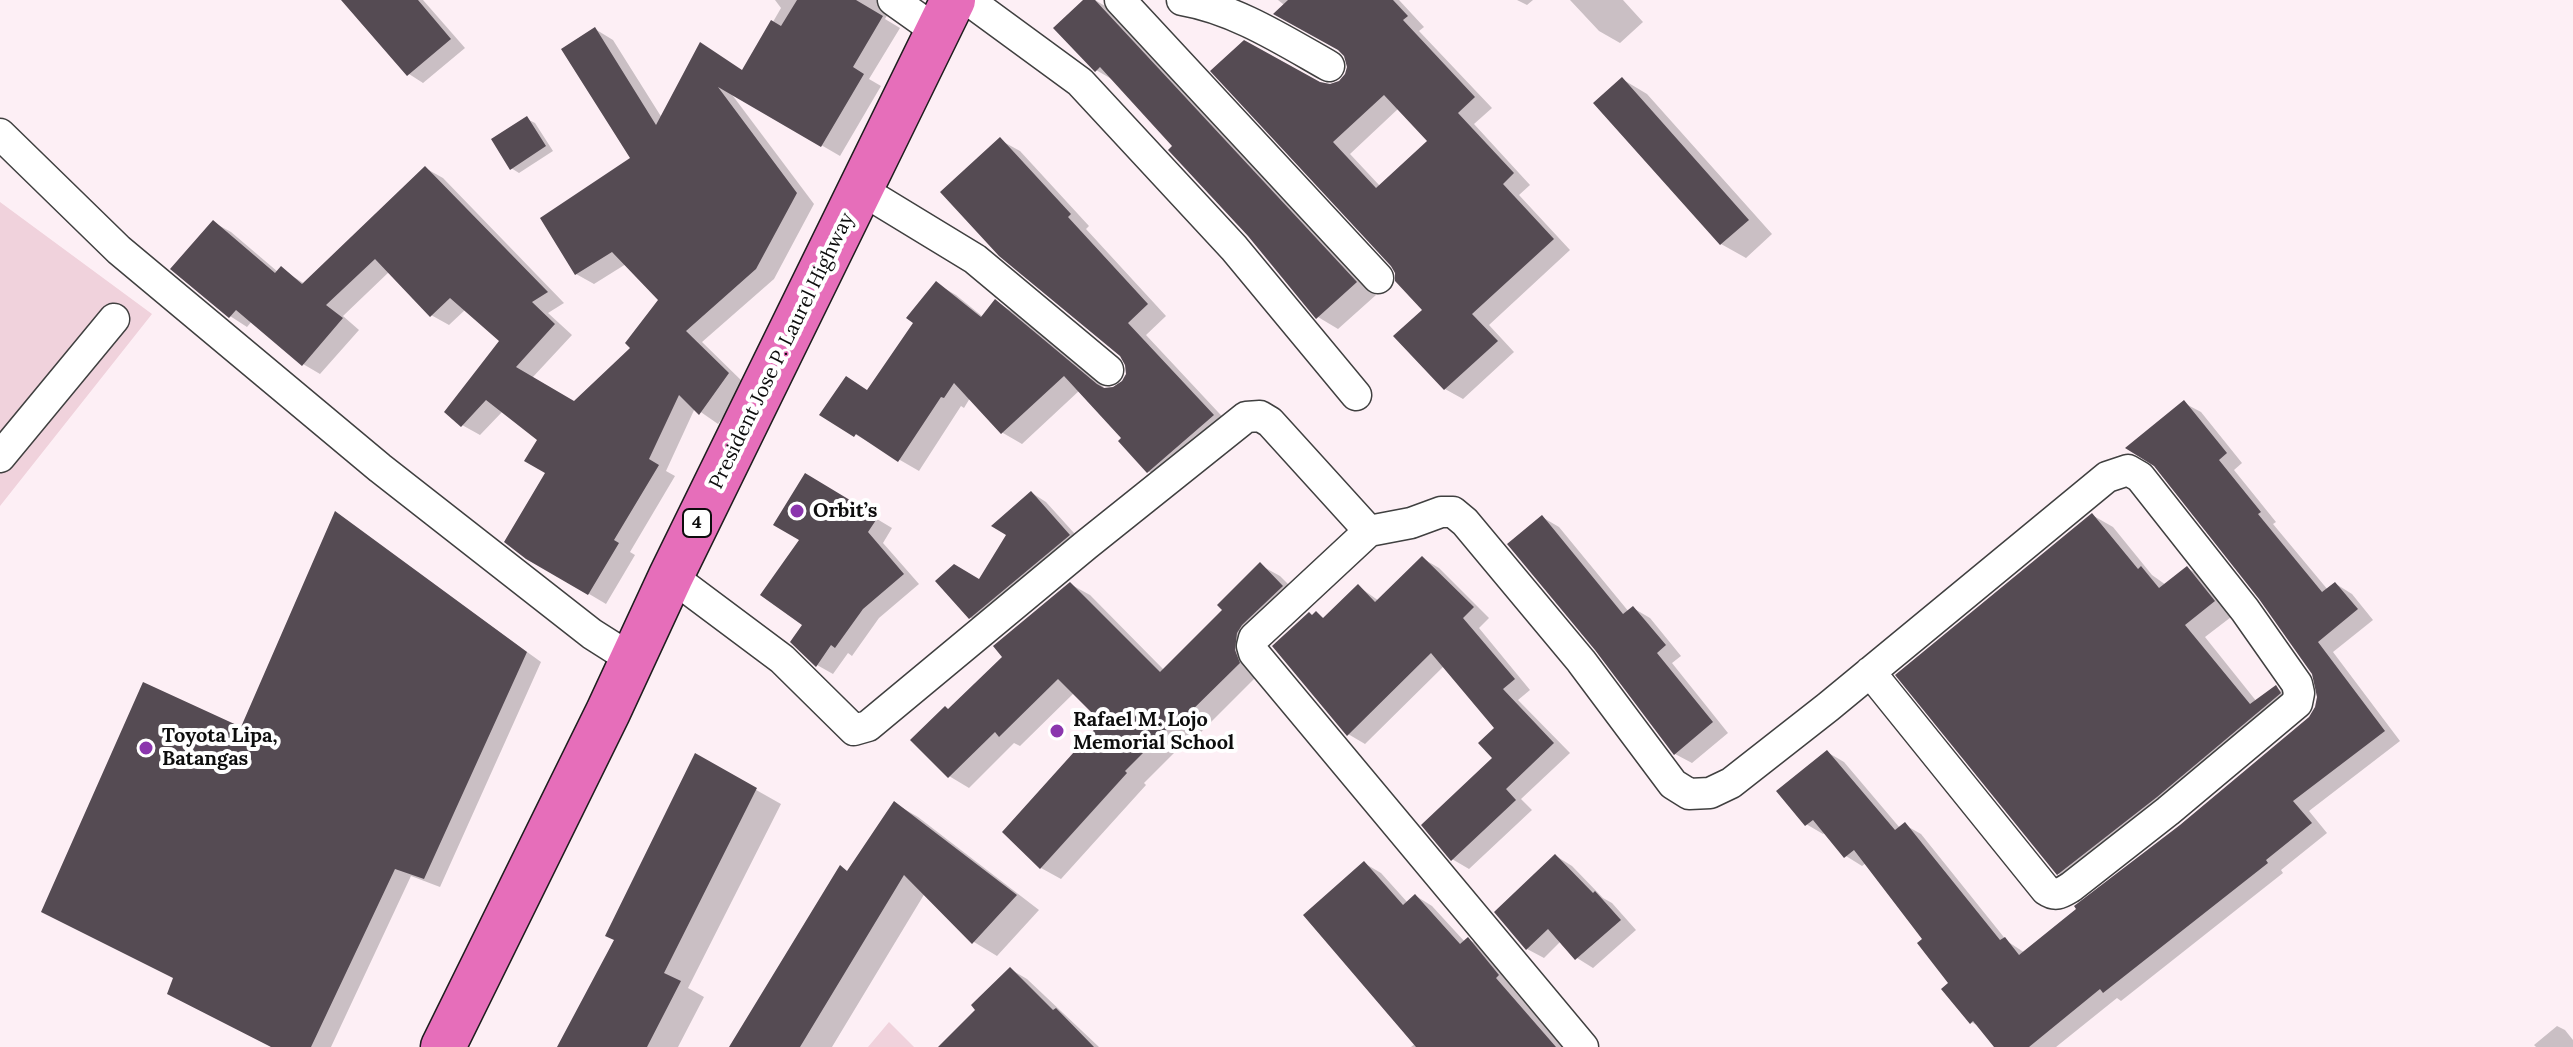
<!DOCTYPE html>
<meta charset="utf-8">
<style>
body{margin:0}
canvas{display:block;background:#fdeff5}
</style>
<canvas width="2573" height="1047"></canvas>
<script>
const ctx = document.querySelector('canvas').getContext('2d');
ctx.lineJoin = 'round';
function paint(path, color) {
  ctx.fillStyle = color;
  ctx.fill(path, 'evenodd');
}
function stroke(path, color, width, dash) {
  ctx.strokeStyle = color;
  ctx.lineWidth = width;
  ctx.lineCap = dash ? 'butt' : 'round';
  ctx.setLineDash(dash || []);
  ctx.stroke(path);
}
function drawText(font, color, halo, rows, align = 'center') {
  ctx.font = font + ' Lora,serif';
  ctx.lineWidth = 8;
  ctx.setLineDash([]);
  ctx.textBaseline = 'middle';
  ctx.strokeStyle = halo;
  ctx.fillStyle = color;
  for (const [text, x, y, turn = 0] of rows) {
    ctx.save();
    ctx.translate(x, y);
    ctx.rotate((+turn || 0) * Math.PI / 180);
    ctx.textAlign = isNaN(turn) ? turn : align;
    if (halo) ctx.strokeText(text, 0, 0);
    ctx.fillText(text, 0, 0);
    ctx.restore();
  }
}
paint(new Path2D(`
 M0,202L152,314L0,506Z
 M889,1022L914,1047H868Z`), '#f0d2dc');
paint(new Path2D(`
 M344,0H423L465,48L423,83L409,74Z
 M775,0H896L885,19L900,28L869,79L881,86L840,156L730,92L814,204L774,279L702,342L746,385L718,424L695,408L666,471L675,476L630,552L635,555L606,604L527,557L547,473L540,439L503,411L480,435L462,425L502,341L466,309L449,325L431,315L390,271L343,316L359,330L320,374L303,364L252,321L247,327L230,316L213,222L231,232L278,272L281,269L305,284L425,168L443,178L564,303L548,313L572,335L532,378L575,403L633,348L661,300L626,264L594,284L576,274L632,159L595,29L613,40L662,118L701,44L744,72L781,8Z
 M1086,0H1095L1110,9L1376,295L1338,329L1318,317L1175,146L1115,81L1096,70Z
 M1278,0H1399L1424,27L1419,31L1492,108L1474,124L1530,185L1519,195L1570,250L1489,325L1514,352L1463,399L1445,389L1396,336L1425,310L1397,273L1213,71L1330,86L1338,84L1346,77L1349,65L1346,55ZM1399,108L1429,141L1380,186L1350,154Z
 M1517,0H1533L1527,5Z
 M1570,0H1623L1643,22L1620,43L1599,31Z
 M1622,79L1647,94L1772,234L1746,258L1721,244Z
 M527,119L535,123L553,151L519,173L511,168Z
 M1000,140L1020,151L1089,226L1086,229L1166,316L1146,335L1232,427L1168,482L1148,471L1124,438L1080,390L1022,444L1003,433L970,398L964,408L961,406L919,471L822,415L868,392L915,322L937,284L956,295L983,317L996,302L1015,313L1107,390L1116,388L1124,382L1128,374L1127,364Z
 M2184,403L2201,412L2242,463L2234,470L2276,522L2273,524L2328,590L2336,584L2352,594L2373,620L2333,652L2400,741L2309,811L2327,833L2281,870L2283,873L2121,1001L2117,998L2056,1047H1997L1982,1028L1971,1022L1951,983L1925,939L1866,863L1862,866L1846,856L1826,832L1823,834L1806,824L1827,752L1844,762L1900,828L1905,825L1921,834L2007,941L2025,953L2310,718L2316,708L2319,690L2314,673Z
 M805,476L892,528L883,543L919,584L879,618L852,656L848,653L833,674L817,665L805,624L802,540Z
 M1032,493L1046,502L1084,544L985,626L970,617L980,581Z
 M336,514L541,662L440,887L411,876L331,1047H273L175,978L242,729Z
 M2092,515L2113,527L2152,575L2166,585L2187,568L2208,580L2235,614L2205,637L2257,702L2276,688L2297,700L2079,885L2058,873Z
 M1542,517L1559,527L1629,612L1633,608L1650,618L1681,656L1672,663L1728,733L1692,763L1675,754Z
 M1422,558L1439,568L1489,618L1479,628L1530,690L1518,700L1570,753L1521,799L1532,810L1469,869L1452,859L1495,758L1496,728L1444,666L1365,744L1348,734L1314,616L1316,614L1325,619L1358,586L1379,601Z
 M1260,565L1280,576L1302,598L1261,636L1258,675L1200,733L1196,731L1144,783L1146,785L1061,879L1041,868L1104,722L1075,692L1020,746L1014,743L969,788L949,776V711L1005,657L1070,584L1090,595L1164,670L1225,610Z
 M696,756L781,804L688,988L704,997L678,1047H559L617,940Z
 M894,803L918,817L1039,910L997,956L974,942L925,893L832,1047H731Z
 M1556,856L1572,866L1603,898L1612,903L1636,930L1593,968L1577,958L1561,941L1544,958L1527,949Z
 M1364,863L1381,873L1408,903L1416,896L1432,906L1465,942L1468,939L1485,949L1515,985L1512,988L1563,1047H1411L1416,1043Z
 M1010,969L1027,979L1099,1047H943L978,1010Z
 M2557,1026L2565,1030L2573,1040V1047H2536L2534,1045Z`), '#0003');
paint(new Path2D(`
 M341,0H418L451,39L407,76Z
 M797,0H856L883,16L853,67L864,74L821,147L718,87L797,193L756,269L686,331L729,373L699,415L679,395L649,459L659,465L614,540L619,543L588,595L526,559L504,542L545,473L524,461L537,440L486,400L461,427L444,412L499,341L450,298L430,317L375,259L326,305L343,318L302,366L236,310L229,318L170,269L213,220L275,273L281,266L302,284L425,166L548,292L532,302L555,324L516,367L574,401L630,348L625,343L658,300L612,252L575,275L540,218L630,158L561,49L595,27L656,125L700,42L742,70L771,20L781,26Z
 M1083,0H1095L1357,282L1316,319L1248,236L1168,150L1172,146L1100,67L1095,72L1053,28Z
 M1288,0H1393L1408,16L1403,20L1475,97L1458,113L1514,173L1503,184L1554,239L1472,314L1498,341L1444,390L1393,336L1422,310L1395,281V273L1391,266L1210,71L1244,40L1320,82L1330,84L1339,81L1345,74L1347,67L1344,56L1338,50L1273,14ZM1384,95L1427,141L1376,188L1333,142Z
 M1622,77L1749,220L1720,245L1593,103Z
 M527,116L546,146L510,170L491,139Z
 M1000,137L1071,214L1068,217L1148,304L1128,323L1214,415L1147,473L1118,441L1121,438L1064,376L1001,434L954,383L944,398L941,397L898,462L856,434L854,437L819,415L846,376L867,390L913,323L906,318L936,281L981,317L995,299L1097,384L1104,388L1113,387L1122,381L1126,374L1125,365L1120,356L999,256L940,192Z
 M2184,400L2227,453L2219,460L2261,512L2258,514L2322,592L2335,582L2358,609L2318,642L2385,731L2293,801L2312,823L2266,860L2268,863L2103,993L2100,989L2029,1047H1994L1973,1021L1970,1024L1941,989L1948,983L1917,943L1922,939L1854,850L1844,858L1813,820L1805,826L1776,791L1827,750L1895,830L1905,822L2000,940L2005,937L2019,955L2076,909L2074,906L2180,825L2309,717L2315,707L2317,697L2312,674L2259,599L2154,466L2125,448Z
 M805,473L878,517L868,532L904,574L863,609L835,648L831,645L816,667L790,642L802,625L760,595L799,540L773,525Z
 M1031,491L1070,535L969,619L935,581L954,564L979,579L1006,535L991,526Z
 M335,511L527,652L424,879L395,869L311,1047H271L167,994L173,978L41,912L143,682L241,727Z
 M2092,513L2138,569L2141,566L2159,588L2187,566L2215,601L2185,625L2250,704L2276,685L2281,693L2157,797L2057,875L1895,675Z
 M1542,515L1623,614L1633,606L1666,645L1657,653L1713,722L1674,755L1595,650L1507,544Z
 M1422,556L1474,607L1463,618L1515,679L1503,689L1554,743L1506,789L1516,800L1451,861L1421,825L1492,758L1478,743L1494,728L1431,653L1347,736L1272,646L1309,612L1312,615L1316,611L1323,618L1358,584L1375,602Z
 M1260,562L1283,586L1242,625L1237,633L1235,650L1240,663L1179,723L1176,720L1125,771L1127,773L1040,869L1002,832L1101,722L1058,679L999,737L995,732L948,778L910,740L945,706L948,709L1002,657L993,646L1070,582L1160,672L1222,610L1217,605Z
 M695,753L757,788L664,973L681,981L647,1047H557L614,940L605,936Z
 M894,801L1017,895L972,944L904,875L800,1047H729L840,865L847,871Z
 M1555,854L1593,893L1595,891L1621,920L1575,960L1548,929L1526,950L1494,912Z
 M1364,861L1403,905L1415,894L1460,944L1468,937L1499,975L1496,978L1556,1047H1416L1303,915Z
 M1010,967L1053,1010L1056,1008L1094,1047H938L975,1010L971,1005Z`), '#554b53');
const minor = new Path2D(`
 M893,0L938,32
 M968,0L1080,82L1234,248L1356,395
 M1120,0L1378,278
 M1182,0C1235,9 1283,40 1329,66
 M0,134L119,250L380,468L592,634L633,660
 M860,189L975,259L1108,370
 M0,457L114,319
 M1369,531L1411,523L1441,512H1453L1465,522L1581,661L1673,784L1689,794L1710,793L1731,783L1828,707L2107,477L2128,470L2140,477L2245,610L2297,684L2299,693L2297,703L2168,811L2071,887C2061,893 2056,897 2046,890L1870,672
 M671,576L782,659L854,730L868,726L1086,545L1246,417L1260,416L1270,422L1369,531L1254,638L1252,646L1254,653L1583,1047`);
const trunk = new Path2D(`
 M443,1047L608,712L671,576L953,0`);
stroke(minor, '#404040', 33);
stroke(trunk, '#1e1e1e', 47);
stroke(minor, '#fff', 30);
stroke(trunk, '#e66eba', 44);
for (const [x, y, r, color] of [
 [797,511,8,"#8b36ad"],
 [1057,731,8,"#8b36ad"],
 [146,748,8,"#8b36ad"]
]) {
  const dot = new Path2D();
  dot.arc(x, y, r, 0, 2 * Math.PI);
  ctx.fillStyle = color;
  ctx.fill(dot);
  stroke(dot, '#fff', 3);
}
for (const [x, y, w] of [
 [697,523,28]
]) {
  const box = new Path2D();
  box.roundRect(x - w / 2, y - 14, w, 28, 6);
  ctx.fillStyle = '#fff';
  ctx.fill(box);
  stroke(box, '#0d0d0d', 2);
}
drawText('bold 18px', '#0d0d0d', null, [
 ["4",697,523]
]);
drawText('20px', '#0d0d0d', '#fff', [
 ["President Jose P. Laurel Highway",782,351,-64]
]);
drawText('bold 20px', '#0d0d0d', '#fff', [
 ["Orbit’s",813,511],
 ["Rafael M. Lojo",1073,720],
 ["Memorial School",1073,743],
 ["Toyota Lipa,",162,736],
 ["Batangas",162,759]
], 'left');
</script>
